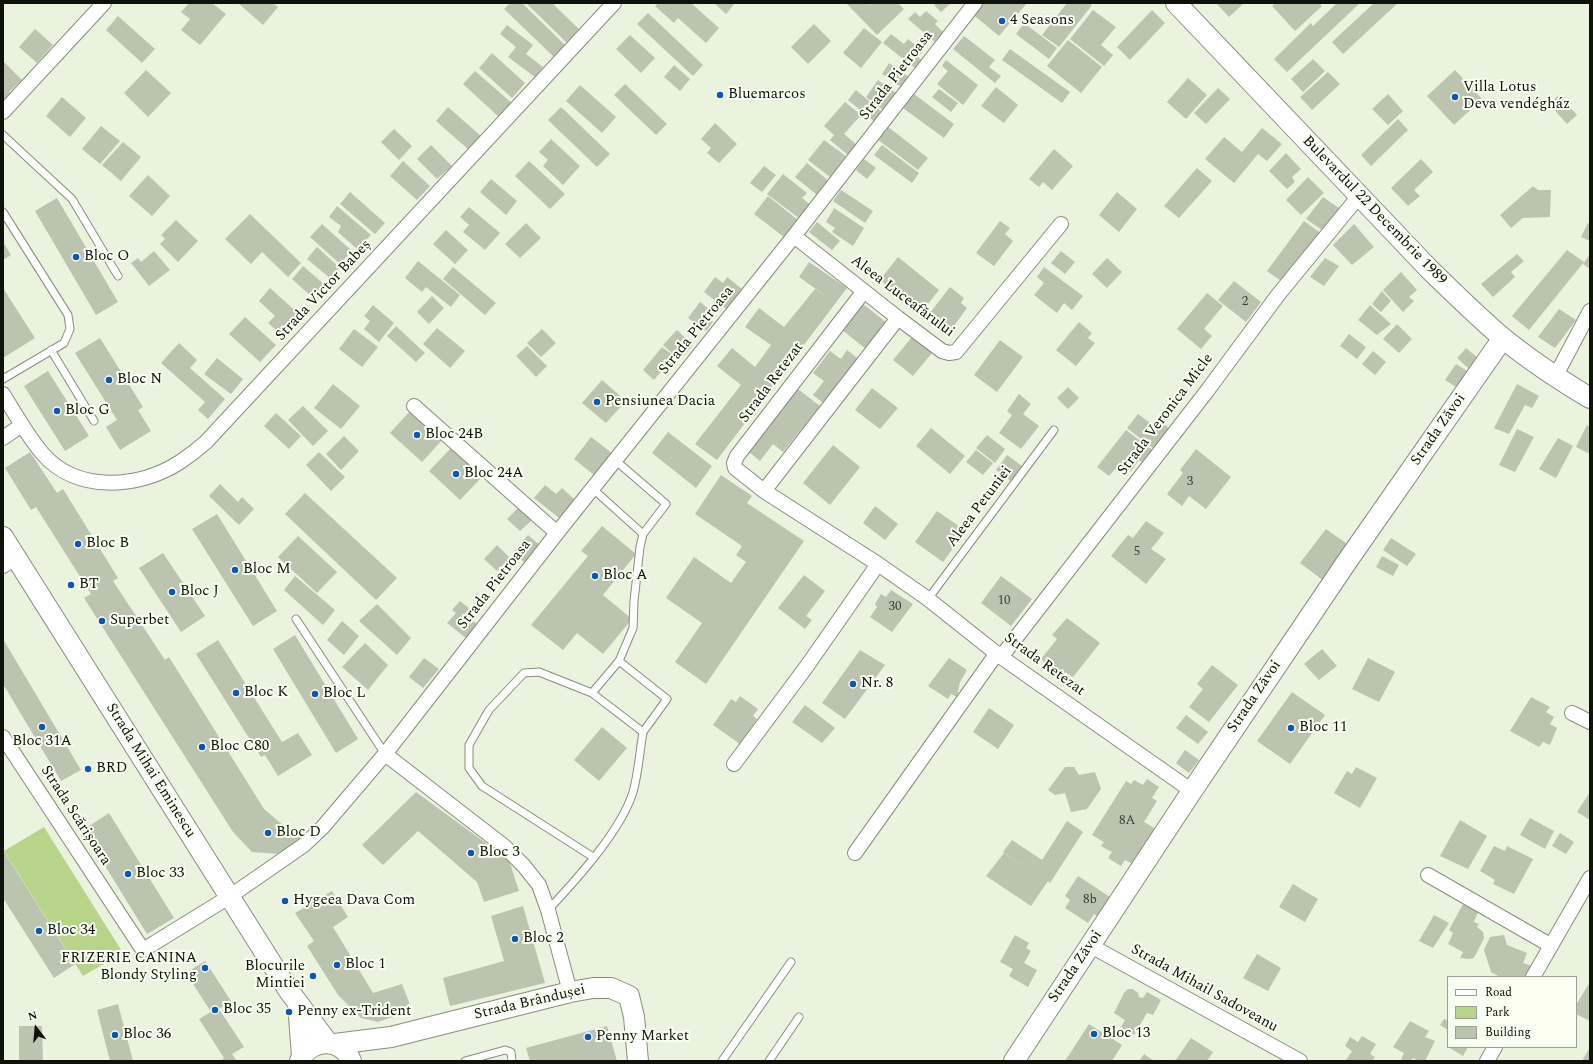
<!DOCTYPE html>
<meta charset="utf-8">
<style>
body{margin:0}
#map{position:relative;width:1593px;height:1064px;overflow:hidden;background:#eaf3dd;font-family:Spectral,serif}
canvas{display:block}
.frame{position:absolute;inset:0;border:4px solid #0f120b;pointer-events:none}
.legend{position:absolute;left:1447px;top:976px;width:130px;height:72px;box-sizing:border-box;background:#f9fff1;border:1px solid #9ba095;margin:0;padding:5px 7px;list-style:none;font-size:12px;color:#0f120b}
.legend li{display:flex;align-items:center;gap:8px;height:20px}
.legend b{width:20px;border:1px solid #9ba095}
.north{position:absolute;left:16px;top:1008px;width:40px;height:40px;-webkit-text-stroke:3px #f9fff1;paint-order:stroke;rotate:344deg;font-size:11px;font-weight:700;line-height:16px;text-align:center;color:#0f120b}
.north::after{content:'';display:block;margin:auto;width:14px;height:18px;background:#0f120b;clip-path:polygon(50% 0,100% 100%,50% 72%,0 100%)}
</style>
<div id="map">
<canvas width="1593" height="1064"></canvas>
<div class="frame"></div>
<ul class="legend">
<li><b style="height:5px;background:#fff"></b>Road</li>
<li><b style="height:11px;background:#b7d489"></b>Park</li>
<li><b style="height:11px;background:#bbc4af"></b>Building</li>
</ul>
<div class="north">N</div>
</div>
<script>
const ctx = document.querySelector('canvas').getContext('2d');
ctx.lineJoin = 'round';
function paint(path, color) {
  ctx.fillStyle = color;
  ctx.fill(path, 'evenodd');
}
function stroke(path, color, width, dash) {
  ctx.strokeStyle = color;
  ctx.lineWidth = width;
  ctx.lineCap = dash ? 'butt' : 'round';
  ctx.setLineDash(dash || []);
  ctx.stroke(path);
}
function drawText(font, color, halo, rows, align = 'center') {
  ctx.font = font + ' Spectral,serif';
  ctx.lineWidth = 4;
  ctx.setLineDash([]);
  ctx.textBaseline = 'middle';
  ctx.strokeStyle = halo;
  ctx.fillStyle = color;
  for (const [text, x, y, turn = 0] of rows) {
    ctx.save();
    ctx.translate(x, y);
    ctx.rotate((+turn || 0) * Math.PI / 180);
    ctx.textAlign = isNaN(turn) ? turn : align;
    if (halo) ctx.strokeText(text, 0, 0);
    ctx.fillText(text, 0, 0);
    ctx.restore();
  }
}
paint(new Path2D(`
 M44,827L123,953L83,976L4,851Z`), '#b7d489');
paint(new Path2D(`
 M189,3H212L226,14L200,45L181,30L190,19L181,12Z
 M238,3H273L278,7L263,25Z
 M510,3H522L565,45L554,57L504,9Z
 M526,3H556L554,5L580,30L567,43Z
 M658,3H691L719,28L706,43L678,18L674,23L655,6Z
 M714,3H735L726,14Z
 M846,3H869L870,5L872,3H898L904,9L877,35Z
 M936,3H949L950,4L941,12L934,5Z
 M980,3L1005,4L1027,3L999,36L971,13Z
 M1067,3H1089L1092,5L1059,47L1042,35Z
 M1216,3H1244L1229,17Z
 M1276,3H1319L1322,6L1295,31L1272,6Z
 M1337,3H1360L1287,72L1274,59L1311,23L1313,26Z
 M1374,3H1398L1343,54L1332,42Z
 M1093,10L1116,27L1101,45L1113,55L1104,66L1070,39Z
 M1152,10L1165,23L1130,60L1117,47Z
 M926,11L938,21L935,24L943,32L935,42L908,19L915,12L920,17Z
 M648,13L703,65L693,76L637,24Z
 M118,16L155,49L142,63L106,30Z
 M1024,23L1057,48L1049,59L1016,34Z
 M814,24L831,41L808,64L791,47Z
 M507,25L533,45L526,54L543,67L535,77L508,57L516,47L500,34Z
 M864,28L882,42L861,68L843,53Z
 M35,29L53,45L37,63L19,47Z
 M891,34L904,44L908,39L923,51L918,57L923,61L916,69L883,43Z
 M630,35L655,58L641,73L616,49Z
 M964,36L995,60L989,67L1001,76L995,83L953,49Z
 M1068,40L1102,67L1081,93L1047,66Z
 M1010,49L1070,92L1062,103L1002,60Z
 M492,53L525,83L512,98L479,68Z
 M1313,59L1325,71L1303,92L1291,79Z
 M946,60L978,85L963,105L937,84L948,71L942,66Z
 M3,61L22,80L9,92L14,97L3,109Z
 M889,63L909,77L901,87L882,74Z
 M674,65L690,79L680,91L664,77Z
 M146,70L171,93L148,117L124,93Z
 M1455,70L1482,99L1454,125L1427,96Z
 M475,71L513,104L500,118L463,84Z
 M1328,72L1340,84L1312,110L1300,97Z
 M1188,78L1207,95L1186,119L1167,102Z
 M878,80L896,93L883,110L866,97Z
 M625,84L667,124L656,135L614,95Z
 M580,85L616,117L602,133L566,101Z
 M996,87L1018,105L1004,123L981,106Z
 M1218,88L1230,99L1206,124L1194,113Z
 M939,89L958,103L951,112L932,97Z
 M856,90L883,113L875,122L848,100Z
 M914,94L954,124L944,138L903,108Z
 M1388,94L1403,111L1388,125L1372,109Z
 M1559,95L1577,115L1567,124L1549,104Z
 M62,97L86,118L70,137L46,116Z
 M845,102L861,115L844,134L858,146L849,156L830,140L834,135L824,126Z
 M448,107L481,136L469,150L436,121Z
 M561,107L610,154L597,167L548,120Z
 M1398,119L1408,130L1371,166L1361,155Z
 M715,123L737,144L719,163L707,153L711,148L701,139Z
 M101,126L120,141L100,164L82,149Z
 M887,126L928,158L918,170L877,139Z
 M1262,128L1282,144L1267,161L1258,154L1234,183L1205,159L1224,137L1242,152Z
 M394,129L412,146L399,160L381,142Z
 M551,139L580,166L563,185L543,166L548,160L539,152Z
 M824,140L846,156L830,177L808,160Z
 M123,142L141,157L121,181L102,165Z
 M431,145L452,166L437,179L417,159Z
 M882,145L919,173L912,183L874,155Z
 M1054,149L1073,166L1052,190L1043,182L1039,187L1029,179Z
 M1286,153L1301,169L1292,177L1295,182L1287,189L1269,171Z
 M864,159L876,168L867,179L856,170Z
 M1421,159L1433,172L1414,190L1420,196L1408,206L1391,188Z
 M403,161L430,186L417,200L390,176Z
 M529,161L565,194L550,209L515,176Z
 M807,163L829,181L817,195L795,177Z
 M764,166L776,175L762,192L750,183Z
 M1197,168L1212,181L1179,218L1164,206Z
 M783,174L807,193L802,198L811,205L800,219L767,194Z
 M148,175L170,196L152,216L129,196Z
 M1308,177L1324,193L1301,215L1286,200Z
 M491,179L517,201L506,215L480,192Z
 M1533,186L1538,190H1551L1550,217L1523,218L1511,228L1500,215Z
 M841,190L873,211L865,223L833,201Z
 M350,192L385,223L375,234L340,204Z
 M1117,192L1137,209L1119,232L1099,215Z
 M768,196L798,220L784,237L754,214Z
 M1323,197L1343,211L1325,232L1306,219Z
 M57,198L118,302L96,315L35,211Z
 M337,206L371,235L357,249L338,232L341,226L329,217Z
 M469,207L500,233L485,250L463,232L469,225L460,217Z
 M834,208L864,228L853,246L832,232L835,228L826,222Z
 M250,214L301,263L288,277L262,252L251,264L225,239Z
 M176,220L198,241L178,262L160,244L165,239L161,235Z
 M1000,221L1010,228L1005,234L1013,241L994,266L976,253Z
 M1304,221L1322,234L1284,283L1267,271Z
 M817,222L840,241L832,250L809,232Z
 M526,223L541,238L520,258L505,244Z
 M1588,223L1590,224V241L1581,237Z
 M322,224L352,251L340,264L310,237Z
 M1354,224L1374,247L1352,265L1333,245Z
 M446,230L468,250L455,264L433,244Z
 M3,242L11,255L3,260Z
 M317,247L339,267L330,278L307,259Z
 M1567,250L1584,262L1529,330L1512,316Z
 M154,251L170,270L149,286L131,263L138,258L141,262Z
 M1061,251L1075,262L1065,274L1051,263Z
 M1517,254L1524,261L1511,272L1515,277L1493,297L1481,284Z
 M1590,254V269L1583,264Z
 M898,257L939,290L921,313L880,280Z
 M1107,258L1122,272L1107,288L1092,274Z
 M1325,258L1339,266L1324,286L1310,277Z
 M418,261L460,295L451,307L426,287L422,292L405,278Z
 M809,262L847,288L717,460L695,444L741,385L717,366L732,348L755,367L771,345L745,327L759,308L784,327L815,289L827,297L799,277Z
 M303,266L325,285L313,298L292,279Z
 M453,267L496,303L485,315L443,279Z
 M1044,267L1083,296L1072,310L1064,303L1057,313L1034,295L1044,283L1037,277Z
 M1401,272L1417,290L1409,297L1414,301L1403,312L1383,290Z
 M715,277L723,283L727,277L742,289L726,309L704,292Z
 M1234,281L1261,302L1246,322L1218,300Z
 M950,287L964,298L961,303L967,308L951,330L929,314Z
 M3,288L35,338L3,358Z
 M270,288L301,316L283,336L268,323L275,316L259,301Z
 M1382,291L1391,301L1381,312L1372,304Z
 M1207,293L1223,306L1204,329L1212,336L1201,349L1177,329Z
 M432,296L444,308L429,324L417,312Z
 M700,302L713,312L708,318L713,322L706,331L688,318Z
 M862,303L888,324L867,350L841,329Z
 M373,305L394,323L379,342L364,329L370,321L364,316Z
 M1370,305L1391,324L1377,335L1358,320Z
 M1559,309L1576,320L1555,348L1538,337Z
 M245,317L276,345L260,362L229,334Z
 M1079,322L1092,333L1088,338L1095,343L1076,366L1056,350Z
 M1397,324L1412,339L1399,353L1383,339Z
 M396,326L425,353L416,362L387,336Z
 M437,328L465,351L450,368L423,344Z
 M354,329L378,347L362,367L339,349Z
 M542,329L556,343L541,357L527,343Z
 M677,330L693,345L680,360L663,345Z
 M1349,334L1366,347L1357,359L1340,346Z
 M912,337L932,353L913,376L893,360Z
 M100,338L143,407L138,410L151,431L120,450L106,427L117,420L75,353Z
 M1000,340L1023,357L997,392L974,375Z
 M179,343L197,360L190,368L225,399L208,419L198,410L205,402L161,363Z
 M527,346L547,366L536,377L516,356Z
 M662,347L674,356L654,380L643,370Z
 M1466,348L1478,358L1469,369L1457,358Z
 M847,350L861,361L827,406L813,395L824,381L813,373L830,351L841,359Z
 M1373,351L1386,362L1375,375L1362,364Z
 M217,358L243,379L231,394L204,374Z
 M1456,364L1470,373L1459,389L1445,380Z
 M48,371L89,436L65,451L24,386Z
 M602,380L626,401L606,423L582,403Z
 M333,384L360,406L341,429L314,408Z
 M1517,384L1539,396L1532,408L1525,405L1509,434L1494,428Z
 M1068,387L1079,398L1068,409L1057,398Z
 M872,388L898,408L880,429L855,410Z
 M798,389L820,406L783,452L773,444L760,461L749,452Z
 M1019,394L1031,404L1023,414L1039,426L1021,449L999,433L1012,415L1007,411Z
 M303,406L328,431L313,446L288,420Z
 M412,409L444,438L422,462L390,433Z
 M276,413L301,436L289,449L264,426Z
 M1138,414L1153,425L1157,419L1169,428L1154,449L1127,428Z
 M1587,425L1590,427V454L1576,447Z
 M931,428L965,456L950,474L916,446Z
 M1517,429L1534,437L1515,472L1499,465Z
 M1126,430L1155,452L1146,465L1139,460L1131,471L1125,466L1119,473L1115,469L1109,476L1097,467Z
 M668,432L712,466L696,488L652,453Z
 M987,435L1005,449L995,463L976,448Z
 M344,436L359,451L341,470L326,454Z
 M591,437L612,453L594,475L574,459Z
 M1558,438L1573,446L1556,478L1539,469Z
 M833,445L860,467L830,505L803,483Z
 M452,447L483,476L460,500L429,471Z
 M1196,449L1231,477L1206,509L1189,496L1182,506L1167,494L1183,473L1180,470Z
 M976,450L993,463L983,475L966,462Z
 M30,452L57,493L63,489L118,578L113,581L165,660L169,657L264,809L284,826L306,835L280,854L252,852L233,832L84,598L91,594L36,507L31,510L5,468Z
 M319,452L345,477L331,491L306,465Z
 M1007,455L1022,466L1011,481L996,470Z
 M721,475L752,496L747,503L804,541L706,684L675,662L702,623L666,598L694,557L731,583L746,562L736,555L742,546L695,514Z
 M220,484L238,502L242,497L254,509L239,525L209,496Z
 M545,485L556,494L562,488L575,500L559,518L534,498Z
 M305,493L397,578L376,600L285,514Z
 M875,506L898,524L885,540L863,523Z
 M519,507L532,520L520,531L507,519Z
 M937,511L966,531L943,562L915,542Z
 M217,514L277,611L253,626L192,529Z
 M1146,521L1164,533L1151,549L1166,559L1146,584L1111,556L1128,535L1133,538Z
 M602,526L636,554L603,595L632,619L603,654L577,633L563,650L531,625L588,556L581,551Z
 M1326,529L1350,546L1324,581L1300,563Z
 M528,535L542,547L526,564L513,552Z
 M298,536L337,572L317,593L278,557Z
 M1391,538L1416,554L1407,566L1383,550Z
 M497,545L510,558L497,571L484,559Z
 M163,553L205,616L181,632L139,568Z
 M1382,556L1399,565L1393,576L1376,567Z
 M804,575L825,591L806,616L812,620L805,629L778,608Z
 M295,576L335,610L323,625L284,590Z
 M1001,576L1032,599L1011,626L981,603Z
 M891,590L913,604L892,632L870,617L877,607L875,604L881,594L886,597Z
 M460,601L469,608L465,614L478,625L467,639L447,623L456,613L452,610Z
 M377,604L411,638L397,655L359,621Z
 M1067,618L1100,643L1073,677L1065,672L1062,678L1041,659L1057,639L1052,635Z
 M342,621L359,636L344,655L327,640Z
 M295,635L358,739L336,753L273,649Z
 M3,639L81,770L61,781L3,684Z
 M218,640L282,742L298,733L312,755L278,776L265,755L261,757L196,654Z
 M365,643L388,665L368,690L342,667Z
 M1322,649L1337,666L1319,680L1304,664Z
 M860,650L885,665L845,719L822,703Z
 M424,658L439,669L423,688L409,677Z
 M949,658L967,670L960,682L957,697L951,694L948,699L928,686Z
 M1368,658L1395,672L1379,702L1352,689Z
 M1212,665L1238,685L1209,722L1189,707L1203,689L1197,684Z
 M1292,692L1325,715L1290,764L1257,741Z
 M740,696L758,709L753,716L757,719L740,744L713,725L731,699L736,702Z
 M1531,697L1550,707L1546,712L1554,717L1550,724L1557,728L1550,745L1543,742L1539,747L1510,731Z
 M805,705L835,728L822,743L792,722Z
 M989,708L1014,725L998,749L973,732Z
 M1186,715L1208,732L1198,744L1176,728Z
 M602,727L627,748L599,781L574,760Z
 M1185,750L1199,760L1189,773L1176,763Z
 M1065,767H1074L1079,775L1095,772L1101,789L1087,809L1071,812L1065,793L1055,795L1048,790Z
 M1356,767L1377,778L1360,808L1334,793L1347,771L1352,774Z
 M1147,779L1159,787L1152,798L1157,801L1144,822L1156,829L1134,865L1125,860L1121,866L1108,858L1112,852L1101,846L1104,842L1092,835L1126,781L1131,784L1134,780L1143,785Z
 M416,792L509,860L519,891L484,902L477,882L418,831L383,865L362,845Z
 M1590,792V820L1577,812Z
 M109,813L174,918L147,934L83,830Z
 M1530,818L1554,831L1545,849L1520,835Z
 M1460,820L1487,836L1468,869L1440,856Z
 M1067,821L1083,832L1050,883L1048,881L1031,906L986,876L1004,853L1039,876L1003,852L1012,840L1042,860Z
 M1560,833L1574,842L1566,854L1552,846Z
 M1494,846L1505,851L1507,846L1533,859L1514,894L1493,884L1495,880L1480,871Z
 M3,850L75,964L54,978L3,898Z
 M1078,876L1110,897L1097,916L1094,914L1088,923L1065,908L1070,900L1065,896Z
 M1293,884L1318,899L1305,922L1279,907Z
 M332,891L348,917L333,927L373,993L402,984L412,1010L378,1022L361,1018L338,995L307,946L314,941L295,913Z
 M1463,904L1478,912L1474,922L1479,924L1477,927L1483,932L1484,938L1474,958L1469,959L1460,958L1463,952L1448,944L1453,933L1449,930Z
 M523,906L545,983L450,1006L443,978L504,961L491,916Z
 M1434,915L1449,923L1433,948L1419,941Z
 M1015,935L1029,943L1026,948L1031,951L1024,963L1037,970L1028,987L1009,976L1013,969L1000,962Z
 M1504,935L1507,945L1527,953L1523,963L1532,966L1526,977H1500L1491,972L1484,950L1490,937Z
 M1257,954L1281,968L1268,991L1243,978Z
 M205,961L231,1001L219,1009L244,1047L232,1054L237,1061H220L224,1058L199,1019L211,1012L186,973Z
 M1590,982V1021L1576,1014V1005Z
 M1128,989H1133L1138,993L1139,997L1143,998L1147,992L1161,1000L1153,1015L1147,1013L1134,1035L1121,1027L1125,1020L1114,1013L1124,993Z
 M118,1004L133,1061H110L97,1010Z
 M1444,1019L1448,1021V1030L1440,1025Z
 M1410,1021L1429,1031L1425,1037L1435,1041L1425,1061H1418L1413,1058L1411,1061H1404L1401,1059L1404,1053L1393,1047Z
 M1089,1024L1122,1045L1112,1061H1065Z
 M19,1026H42L43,1061H19Z
 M607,1026L617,1061H530L526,1048Z
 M1362,1036L1376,1044L1370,1054L1375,1057L1372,1061H1348L1346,1060L1352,1051L1345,1046L1350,1037L1358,1042Z
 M1191,1038L1213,1052L1207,1061H1175Z
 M1448,1047H1468L1463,1056Z
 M1589,1049L1590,1061H1582Z
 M1144,1054L1154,1061H1139Z`), '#bbc4af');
const lane = new Path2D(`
 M3,135L72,199L118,276
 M3,212L68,315L70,329L64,343L3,379
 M51,350L94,421
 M593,489L643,534L666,504L615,460
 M928,599L1054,430
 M296,619L385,754
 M592,693L619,661L633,628L634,601L640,547L643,534
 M593,857L482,786L469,768V745L489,710L524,673L539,672L592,693L643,732L667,699L619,661
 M548,910C576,880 621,831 633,792C638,775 640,750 643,732
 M465,1061L505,1050L511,1052L512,1061
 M722,1061L791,962
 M769,1061L799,1017`);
const street = new Path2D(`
 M3,112L104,3
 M794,236L898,318L942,351L949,353L956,352L1061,224
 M864,291L737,456L734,463L735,468L764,491L878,564L928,599L1001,657L1192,791
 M1555,377L1590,311
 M3,394C15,414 27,435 42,453C76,493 139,489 180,462C189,456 198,449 206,442L614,3
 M414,406L557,533
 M3,438L22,425
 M764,491L898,318
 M3,566L16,558
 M1001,657L1207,391L1278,295L1359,196
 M1572,713L1590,722
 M3,737L143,950L229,897L304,845L322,828L385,754L557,533L794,236L975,3
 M385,754L504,846L524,866L539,885L548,910L570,992
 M734,764L807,666L878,564
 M855,853L997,653
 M1428,875L1550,945
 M1091,946L1300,1061
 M1533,977L1590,878
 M1487,1061L1495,1047`);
const secondary = new Path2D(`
 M1176,3L1430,270C1454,293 1478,317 1504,339C1531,361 1560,380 1590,398
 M3,537L289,991L328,1043
 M298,1004L302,1056
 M335,1044L391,1037L570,992L593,988H611L629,996L634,1017L638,1061
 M300,1061C310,1038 342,1037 351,1061
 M1014,1061L1192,791L1348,560L1503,338`);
stroke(lane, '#878f7b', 9);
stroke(street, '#878f7b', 16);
stroke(secondary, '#878f7b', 22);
stroke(lane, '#fff', 7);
stroke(street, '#fff', 14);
stroke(secondary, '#fff', 20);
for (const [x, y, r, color] of [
 [1002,21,4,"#0c54be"],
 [720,95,4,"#0c54be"],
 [1455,97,4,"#0c54be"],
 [76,257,4,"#0c54be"],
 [109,380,4,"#0c54be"],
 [597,402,4,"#0c54be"],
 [57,411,4,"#0c54be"],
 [417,435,4,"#0c54be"],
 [456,474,4,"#0c54be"],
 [78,544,4,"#0c54be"],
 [235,570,4,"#0c54be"],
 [595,576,4,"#0c54be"],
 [71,585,4,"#0c54be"],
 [172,592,4,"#0c54be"],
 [102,621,4,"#0c54be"],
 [853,684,4,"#0c54be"],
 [236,693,4,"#0c54be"],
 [315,694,4,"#0c54be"],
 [42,727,4,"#0c54be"],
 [1291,728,4,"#0c54be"],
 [202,747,4,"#0c54be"],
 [88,769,4,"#0c54be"],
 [268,833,4,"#0c54be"],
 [471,853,4,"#0c54be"],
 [128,874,4,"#0c54be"],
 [285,901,4,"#0c54be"],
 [39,931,4,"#0c54be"],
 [515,939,4,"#0c54be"],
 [337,965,4,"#0c54be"],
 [205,968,4,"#0c54be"],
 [313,976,4,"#0c54be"],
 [215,1010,4,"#0c54be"],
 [289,1012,4,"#0c54be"],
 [1094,1034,4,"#0c54be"],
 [115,1035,4,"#0c54be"],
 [588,1037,4,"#0c54be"]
]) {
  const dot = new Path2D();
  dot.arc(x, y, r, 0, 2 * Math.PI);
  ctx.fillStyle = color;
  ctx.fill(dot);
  stroke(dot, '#f9fff1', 1.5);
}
drawText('13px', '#3a3e34', null, [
 ["2",1245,302],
 ["3",1190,482],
 ["5",1137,552],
 ["10",1004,601],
 ["30",895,607],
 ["8A",1127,821],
 ["8b",1090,900]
]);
drawText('15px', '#0f120b', '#f9fff1', [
 ["4 Seasons",1010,21],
 ["Villa Lotus",1463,88],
 ["Deva vendégház",1463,105],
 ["Bluemarcos",728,95],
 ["Bloc O",84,257],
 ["Bloc N",117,380],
 ["Pensiunea Dacia",605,402],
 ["Bloc G",65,411],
 ["Bloc 24B",425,435],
 ["Bloc 24A",464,474],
 ["Bloc B",86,544],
 ["Bloc M",243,570],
 ["Bloc A",603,576],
 ["BT",79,585],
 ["Bloc J",180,592],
 ["Superbet",110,621],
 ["Nr. 8",861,684],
 ["Bloc K",244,693],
 ["Bloc L",323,694],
 ["Bloc 11",1299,728],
 ["Bloc 31A",42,742,"center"],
 ["Bloc C80",210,747],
 ["BRD",96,769],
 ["Bloc D",276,833],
 ["Bloc 3",479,853],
 ["Bloc 33",136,874],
 ["Hygeea Dava Com",293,901],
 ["Bloc 34",47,931],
 ["Bloc 2",523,939],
 ["FRIZERIE CANINA",197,959,"right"],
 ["Blondy Styling",197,976,"right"],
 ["Bloc 1",345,965],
 ["Blocurile",305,967,"right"],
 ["Mintiei",305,984,"right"],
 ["Bloc 35",223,1010],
 ["Penny ex-Trident",297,1012],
 ["Bloc 13",1102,1034],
 ["Bloc 36",123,1035],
 ["Penny Market",596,1037]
], 'left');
drawText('15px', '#0f120b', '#f9fff1', [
 ["Strada Pietroasa",897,76,-52],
 ["Bulevardul 22 Decembrie 1989",1374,211,46],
 ["Strada Victor Babeș",324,291,-47],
 ["Aleea Luceafărului",902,297,37],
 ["Strada Pietroasa",697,331,-51],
 ["Strada Retezat",772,383,-53],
 ["Strada Veronica Micle",1166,415,-53],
 ["Strada Zăvoi",1439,430,-55],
 ["Aleea Petuniei",980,507,-53],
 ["Strada Pietroasa",495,585,-52],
 ["Strada Retezat",1044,665,36],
 ["Strada Zăvoi",1255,697,-56],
 ["Strada Mihai Eminescu",150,771,58],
 ["Strada Scărișoara",75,816,57],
 ["Strada Zăvoi",1076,967,-56],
 ["Strada Mihail Sadoveanu",1204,989,29],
 ["Strada Brândușei",530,1003,-13]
]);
</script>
